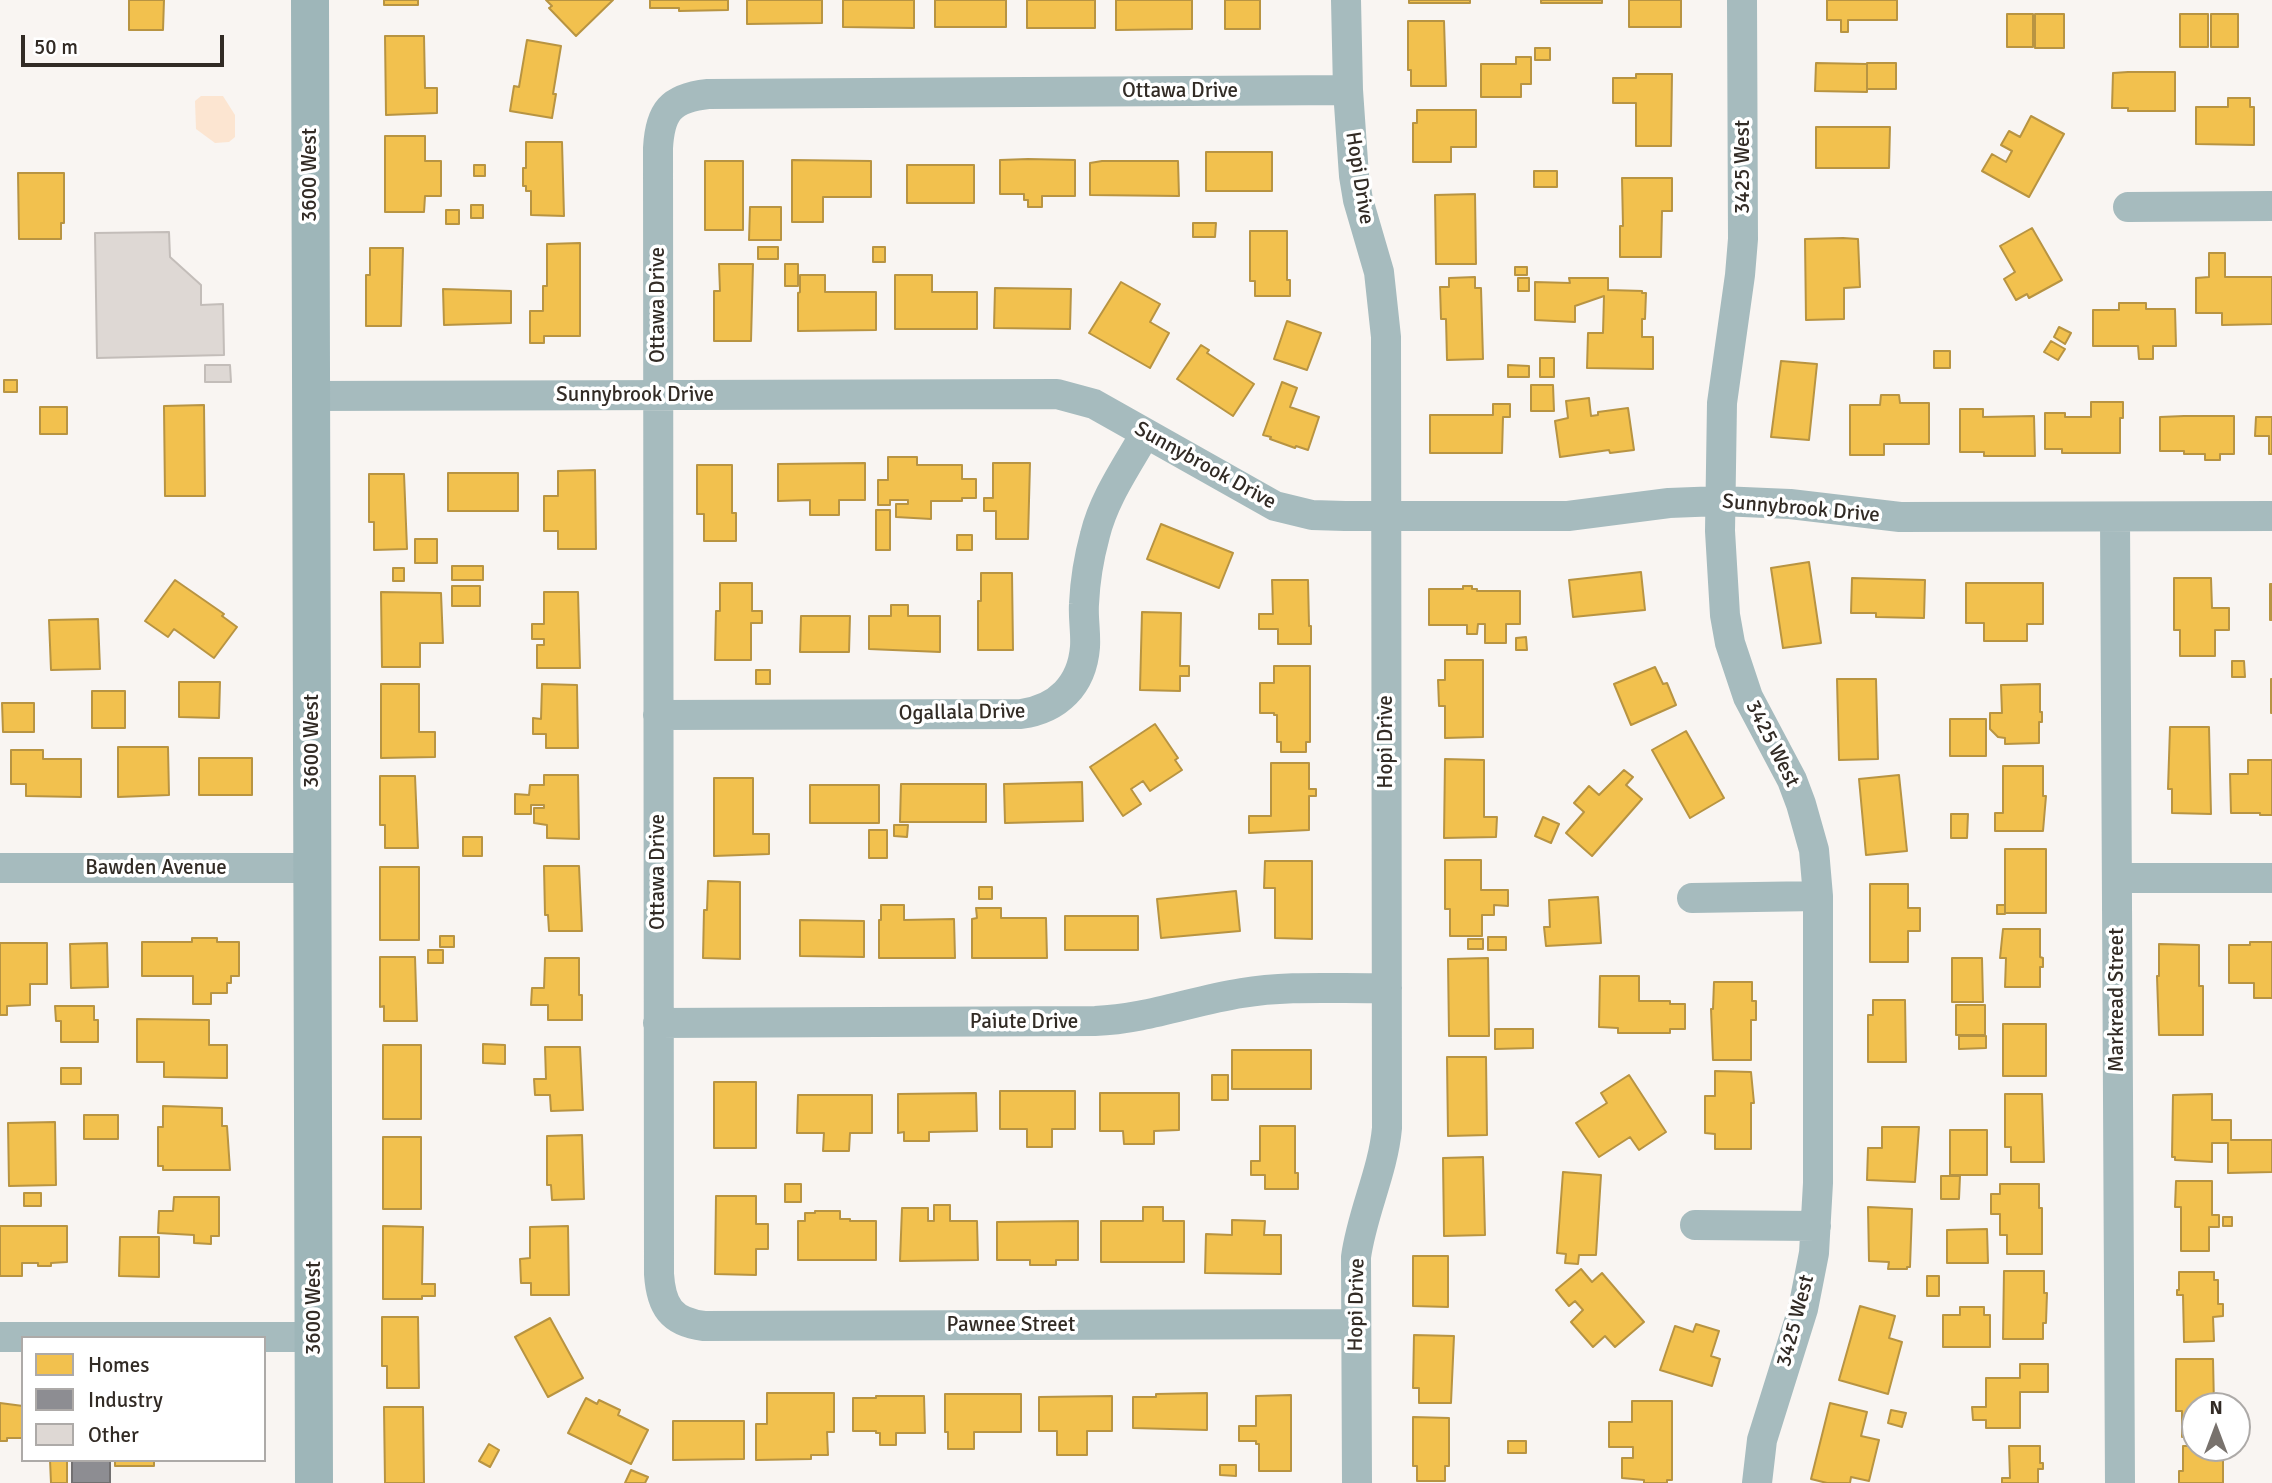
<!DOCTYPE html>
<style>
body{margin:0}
#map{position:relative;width:2272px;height:1483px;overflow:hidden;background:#f9f5f2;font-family:Signika,sans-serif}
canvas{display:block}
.legend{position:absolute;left:21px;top:1336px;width:245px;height:126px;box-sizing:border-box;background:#fff;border:2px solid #adaaa8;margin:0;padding:9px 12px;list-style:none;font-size:21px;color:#322b25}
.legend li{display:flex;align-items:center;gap:14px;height:35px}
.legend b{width:35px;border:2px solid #adaaa8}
.north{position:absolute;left:2181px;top:1392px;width:70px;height:70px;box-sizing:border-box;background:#fff;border:2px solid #adaaa8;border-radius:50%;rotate:0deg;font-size:19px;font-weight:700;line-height:28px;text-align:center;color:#322b25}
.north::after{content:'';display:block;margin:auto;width:24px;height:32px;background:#78726d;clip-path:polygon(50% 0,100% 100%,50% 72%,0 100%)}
.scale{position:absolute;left:21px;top:35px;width:203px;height:32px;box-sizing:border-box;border:4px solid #322b25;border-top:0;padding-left:9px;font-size:21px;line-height:24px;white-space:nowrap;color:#322b25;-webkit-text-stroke:5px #fff;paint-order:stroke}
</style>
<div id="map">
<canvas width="2272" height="1483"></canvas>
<ul class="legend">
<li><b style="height:19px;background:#f2c14e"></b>Homes</li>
<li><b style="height:19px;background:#8d8d92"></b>Industry</li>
<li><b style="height:19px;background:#ded8d4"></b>Other</li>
</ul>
<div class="north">N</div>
<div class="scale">50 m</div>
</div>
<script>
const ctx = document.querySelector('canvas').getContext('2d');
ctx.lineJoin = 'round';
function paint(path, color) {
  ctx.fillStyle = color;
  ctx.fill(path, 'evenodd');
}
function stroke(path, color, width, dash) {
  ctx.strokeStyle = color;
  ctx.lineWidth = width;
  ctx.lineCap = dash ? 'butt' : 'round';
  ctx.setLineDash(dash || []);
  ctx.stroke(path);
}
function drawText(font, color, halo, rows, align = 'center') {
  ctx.font = font + ' Signika,sans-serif';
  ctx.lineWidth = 7;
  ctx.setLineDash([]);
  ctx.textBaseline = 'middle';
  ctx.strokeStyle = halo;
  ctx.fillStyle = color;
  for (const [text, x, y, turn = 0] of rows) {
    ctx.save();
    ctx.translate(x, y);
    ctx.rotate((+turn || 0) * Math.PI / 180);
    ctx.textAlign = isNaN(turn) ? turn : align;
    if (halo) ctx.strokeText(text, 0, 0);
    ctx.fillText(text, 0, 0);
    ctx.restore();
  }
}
paint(new Path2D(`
 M201,96H223L235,115V137L229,142L215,143L196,129L195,101Z`), '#fce5d1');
const homes = new Path2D(`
 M129,0H164L163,30H129Z
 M384,0H418V5H384Z
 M546,0H613L576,36L549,8L552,6Z
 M650,0H728V10L679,11V8H650Z
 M747,0H822V23L747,24Z
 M843,0H914V28L843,27Z
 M935,0H1006V27H935Z
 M1027,0H1095V28H1027Z
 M1116,0H1192V29L1116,30Z
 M1225,0H1260V29H1225Z
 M1409,0H1470V3H1409Z
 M1541,0H1602V3H1541Z
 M1629,0H1681V27H1629Z
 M1827,0H1897V20H1848V32H1841V20H1827Z
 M2007,14H2033V47H2007Z
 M2035,14H2064V48H2035Z
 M2180,14H2208V47H2180Z
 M2211,14H2238V47H2211Z
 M1408,21H1444L1446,86H1411V70H1408Z
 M385,36H424L425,88H437V113L386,115Z
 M527,40L561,46L553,94H556L552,118L510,111L514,86L519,87Z
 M1535,48H1550V60H1535Z
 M1516,57H1531V84H1521V97H1481V64H1516Z
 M1816,63L1867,64V92L1815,91Z
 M1867,63H1896V89H1867Z
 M2128,72H2175V111H2128V108H2112L2113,73Z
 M1636,74H1672L1671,146H1636V103H1613V78H1636Z
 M2228,98H2250V107H2254V145L2196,144V107H2228Z
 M1417,110H1476V147H1451V162H1413V123H1417Z
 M2031,116L2064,134L2029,197L1982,171L1992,154L2006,162L2012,151L2001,145L2009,131L2020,137Z
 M1816,127H1890L1889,168H1816Z
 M385,136H425V161H441V196H425L424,212H385Z
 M526,142H562L564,216L531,215V191H526V186H523V168H526Z
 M1206,152H1272V191H1206Z
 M1028,159L1075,160V196H1042V207H1028V200H1024V194H1000V160Z
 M792,160L871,161V197H823V222H792Z
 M705,161H743V230H705Z
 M1102,161H1178L1179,196L1090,195V163Z
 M474,165H485V176H474Z
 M907,165H974V203H907Z
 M1534,171H1557V187H1534Z
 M18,173H64V223H61V239H19Z
 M1622,178H1672V211H1662L1661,257H1620V226H1623Z
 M1475,194L1476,264H1436L1435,195Z
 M471,205H483V218H471Z
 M750,207H781V240H749Z
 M446,210H459V224H446Z
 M1193,223H1216L1215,237H1193Z
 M2032,228L2062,280L2029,298L2027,294L2016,300L2004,279L2015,272L2000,246Z
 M1250,231H1287V280H1290V296H1255V281H1250Z
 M1843,238L1858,239L1860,287L1844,288V319L1806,320L1805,239Z
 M580,243V336H544V343H530V311H543V286H547V244Z
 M758,247H778V259H758Z
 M873,247H885V262H873Z
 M370,248H403L401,326H366V275H370Z
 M2209,253H2225V277H2272V324L2222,325V313H2196V278L2209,277Z
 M719,264H753L751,341H714V291H720Z
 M785,264H798V286H785Z
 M1515,267H1527V275H1515Z
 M800,275H825V292H876V330L798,331V293L800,292Z
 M895,275H932V292H977V329H895Z
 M1475,277V288H1481L1483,359L1447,360L1446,319H1441L1440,287H1449V278Z
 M1518,278H1529V291H1518Z
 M1569,278H1608V290L1642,291V293H1646L1645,319H1642V337H1653V369L1587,368L1588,333H1603L1604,296L1575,306V322L1535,320V282L1570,283Z
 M1121,282L1160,304L1150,322L1169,333L1150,368L1089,333Z
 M995,288L1071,289L1070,329L994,328Z
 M443,289L511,291V323L444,325Z
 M2119,303H2146V309H2175L2176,346H2153V359H2139L2138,346H2093V310H2119Z
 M1287,321L1321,333L1307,370L1274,359Z
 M2059,327L2071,333L2065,344L2054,337Z
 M2051,341L2065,349L2058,360L2044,352Z
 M1201,345L1209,350L1207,353L1254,384L1233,416L1177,379Z
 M1934,351H1950V368H1934Z
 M1540,358H1554V377H1540Z
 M1781,361L1817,364L1809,440L1771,437Z
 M1508,365L1529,366V377H1508Z
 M4,380H17V392H4Z
 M1282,382L1297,388L1290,407L1319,417L1308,450L1296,446L1295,448L1270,439L1271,437L1263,435Z
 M1531,385H1553L1554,411H1531Z
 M1881,395H1899L1900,403H1929V444H1884V455H1850V405H1880Z
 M1589,398L1591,416L1598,415V412L1628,408L1634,450L1610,453L1609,450L1560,457L1555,421L1568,418L1566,401Z
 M2091,402H2123V418H2120V453H2062V449H2045V413H2065V417H2091Z
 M1493,404H1510V417H1503L1502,453H1430V415H1493Z
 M204,405L205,496H165L164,406Z
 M40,407H67V434H40Z
 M1960,409H1983V417L2034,416L2035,456H1984V452H1960Z
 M2184,416H2234V454H2220V460H2205V454H2184V451H2160V417Z
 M2256,417H2272V454H2269V436H2255Z
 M888,457H917V465H962V479H976V498H962V501H931V519L896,517V504H908V500H890V505H878V480H888Z
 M865,463V500H839V515H810V500L778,501V464Z
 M993,463H1030L1028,539H996V511H984V498H993Z
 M697,465H732V513H736V541H704V514H697Z
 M595,470L596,549H558V531H544V496H558V471Z
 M448,473H518V511H448Z
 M369,474H404L407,549L374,550V522H369Z
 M876,510H890V550H876Z
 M1161,524L1233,553L1219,588L1147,559Z
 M957,535H972V550H957Z
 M415,539H437V563H415Z
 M1809,562L1821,643L1783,648L1771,568Z
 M452,566H483V580H452Z
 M393,568H404V581H393Z
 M1641,572L1645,610L1573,617L1569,580Z
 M981,573H1012L1013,650H978V601H981Z
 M1852,578L1925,580L1924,618L1876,617V613H1851Z
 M2174,578H2211L2212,608H2229V630H2215V656H2180V630H2174Z
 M175,580L224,614L222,616L237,627L214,658L174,629L168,637L145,621Z
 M1272,580H1308L1309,626H1311V644H1278V629H1259V614H1273Z
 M720,583H752V611H762V623H751V660H715L716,611H720Z
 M1966,583H2043V624H2027V641H1984V623H1966Z
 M2270,584H2272V620H2270Z
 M452,586H480V606H452Z
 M1463,586H1472V589H1477V591H1520V624H1506V643H1485V624H1478L1477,634H1467V625H1429V589H1463Z
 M381,592L441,593L443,643H420V667H382Z
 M544,592H578L580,668H537V645H544V639H532V624H544Z
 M891,605H908V616H940V652L869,649V616H891Z
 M1142,612L1181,613L1180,666H1189V676H1180V691L1140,690Z
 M801,616H850L849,652H800Z
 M98,619L100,669L51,670L49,620Z
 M1526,637L1527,650H1516V638Z
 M1445,660H1483V737L1445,738V706H1439L1438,680H1445Z
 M2232,661H2244L2245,677H2232Z
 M1274,666H1310V742H1306V752H1281V742H1277V715H1274V713H1260V683H1274Z
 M1655,667L1663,684L1667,683L1676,705L1631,725L1614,684Z
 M756,670H770V684H756Z
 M1837,679H1876L1878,759L1839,760Z
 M2271,679H2272V713H2271Z
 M179,682H220L219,718L179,717Z
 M381,684H419V732H435V757L381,758Z
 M542,684L577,685L578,748H546V734H533V718L541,719Z
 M2040,684V712H2042V722H2039V743L2005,744V738L1998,737L1990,729V713H2002L2001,685Z
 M92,691H125V728H92Z
 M2,703H34V732H3Z
 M1950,719H1986V756H1950Z
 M1155,724L1178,758L1175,760L1182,770L1150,791L1143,781L1131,789L1141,804L1123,816L1090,767Z
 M2170,727H2209L2211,814L2172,813V789H2168Z
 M1686,731L1724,798L1690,818L1652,750Z
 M118,747H168L169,795L118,797Z
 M11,750H43V759H81V797L26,796V784H11Z
 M199,758H252V795H199Z
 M1445,759L1484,760V817H1497L1496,837L1444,838Z
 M2248,760H2272V815H2260V813H2231L2230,774H2248Z
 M1271,763H1309V789H1316V796H1309V830L1249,833V816H1271Z
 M2003,766H2043V796H2046L2043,831H1995V813H2003Z
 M1624,770L1633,777L1626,785L1642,799L1592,856L1566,833L1584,812L1574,803L1589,786L1599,795Z
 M544,775H578L579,839L547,838V825L534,823V808H544V805H531V814H515V794L529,795L530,785H544Z
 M1899,775L1907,851L1866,855L1859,779Z
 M380,776H415L418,848H385V825H380Z
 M714,778H753V834H769V854L714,856Z
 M1082,782L1083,821L1005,823L1004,784Z
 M901,784H986V822H900Z
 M810,785H879V823H810Z
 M1951,814H1968L1967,838H1951Z
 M1543,817L1559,824L1551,843L1535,836Z
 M894,825H908L907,837L894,836Z
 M869,830H887V858H869Z
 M463,837H482V856H463Z
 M2005,849H2046V913H2005Z
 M1445,860H1481V890H1508V906L1494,905V915H1482V936H1450V909H1445Z
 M1265,861H1312V939L1275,938V888H1264Z
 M544,866H579L582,931H549L548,915H545Z
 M380,867H419V940H380Z
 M708,881L740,882V959L703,958L704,910H707Z
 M1870,884H1908V908H1920V931H1908V962H1870Z
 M979,887H992V899H979Z
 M1236,891L1240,931L1161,938L1157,899Z
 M1598,897L1601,943L1546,946L1544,927H1550L1549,900Z
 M881,905H904V920L954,919L955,958H879V920H881Z
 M1997,905H2005V914H1997Z
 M976,908H1001V918H1046L1047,958H972V919L977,918Z
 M1065,916H1138V950H1065Z
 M800,920L864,921V957L800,956Z
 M2003,929H2040V957L2043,958V967H2040V987H2005L2006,958H2000Z
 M440,936H454V947H440Z
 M1488,937H1506V950H1488Z
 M192,938H217V942H239V976H231V983H227V993H211V1004H193V976H142V942H192Z
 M1468,939H1483V949H1468Z
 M2250,942H2272V998H2254V983H2229V945H2250Z
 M0,943H47V984H30V1005L7,1006V1015H0Z
 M107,943L108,987L71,988L70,944Z
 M2159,944L2199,945V986H2203V1035H2159L2157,976H2159Z
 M428,950H443V963H428Z
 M380,957H415L417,1021H384V1006L380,1007Z
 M545,958H579V995H582V1020H548V1005H531L532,988H544Z
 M1488,958L1489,1036H1449L1448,959Z
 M1952,958H1982L1983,1002H1952Z
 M1600,976H1639V1001H1670V1004H1685V1029H1670V1033H1618V1028L1599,1027Z
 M1714,982H1752V1001H1756V1020H1751V1060H1713L1711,1009H1713Z
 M1873,1000H1905L1906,1062H1868V1015H1873Z
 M1956,1005H1985V1035H1956Z
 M55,1006H94V1020H98V1042H61V1021H56Z
 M137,1019L209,1020V1045H227V1078L164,1077V1062H137Z
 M2003,1024H2046V1076H2003Z
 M1495,1029H1533V1048L1495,1049Z
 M1959,1036H1986V1048L1959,1049Z
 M483,1044L505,1045V1064L483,1063Z
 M383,1045H421V1119H383Z
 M545,1047H580L583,1110L551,1111L550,1095H535L534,1079H546Z
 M1232,1050H1311V1089H1232Z
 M1447,1057H1486L1487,1135L1448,1136Z
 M61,1068H81V1084H61Z
 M1715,1071L1751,1072L1754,1103H1751V1149H1715V1134L1705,1133V1096H1715Z
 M1212,1075H1228V1100H1212Z
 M1629,1075L1666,1132L1639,1150L1630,1137L1599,1157L1576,1123L1607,1103L1601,1093Z
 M714,1082H756V1148H714Z
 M1000,1091H1075V1129H1052V1147H1027V1129H1000Z
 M976,1093L977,1131L929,1132V1141H904V1132L898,1133V1094Z
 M1100,1093H1179V1130L1154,1131V1144H1124L1123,1131H1100Z
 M2005,1094H2042L2044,1162H2011V1147H2005Z
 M2212,1094V1120H2231V1140H2272V1172L2228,1173V1143H2212V1162L2175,1160V1157H2172L2173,1095Z
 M798,1095H872V1133H850L849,1151H823L824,1133H797Z
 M163,1106L222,1108V1126H227L230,1170H163V1166H158V1127H163Z
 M84,1115H118V1139H84Z
 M55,1122L56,1185L9,1186L8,1123Z
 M1260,1126H1295V1173H1298V1189H1265V1175H1251V1161H1260Z
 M1882,1127H1919L1915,1182L1867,1180L1868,1148H1882Z
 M1950,1130H1987V1175H1950Z
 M582,1135L584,1199L552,1200L551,1185H547V1136Z
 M383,1137H421V1209H383Z
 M1483,1157L1485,1235L1444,1236L1443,1158Z
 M1563,1172L1601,1175L1596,1255H1579L1578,1264L1565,1263L1566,1254L1557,1253Z
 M1941,1176H1960L1959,1199H1941Z
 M2176,1181H2212V1215H2219V1227H2209V1251H2181V1207H2175Z
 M785,1184H801V1202H785Z
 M2000,1184H2039V1208H2042V1254H2007V1235H2000V1214H1991V1194H2000Z
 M24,1193H41V1206H24Z
 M716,1196H756V1224H768V1249H756V1275L715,1274Z
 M174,1197H219V1236H211V1244L194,1243V1235L158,1233L159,1211H173Z
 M934,1205H950V1221H977L978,1260L900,1261L902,1208H928V1221H934Z
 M1143,1207H1163V1221H1184V1262H1101V1221H1143Z
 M1868,1207L1912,1209L1910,1267H1907V1269H1888L1889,1262L1869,1261Z
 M815,1211H840V1219H850V1221H876V1260H798V1221H805V1213H815Z
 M2223,1217H2232V1226H2223Z
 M1232,1220L1265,1221L1264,1235H1281V1274L1205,1273L1206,1234L1232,1235Z
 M1078,1221V1260H1056V1265H1030V1260H997V1222Z
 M0,1226H67V1262L51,1263V1266H38V1263H22V1276H0Z
 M383,1226L423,1227L422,1284H435V1296H422V1299H383Z
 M568,1226L569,1295H531V1283H521L520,1259L530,1258V1227Z
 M1987,1229L1988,1263H1947V1230Z
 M120,1237H159V1277L119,1276Z
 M1413,1256H1448V1307L1413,1306Z
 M1581,1269L1592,1282L1602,1273L1644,1322L1615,1347L1605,1336L1593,1347L1571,1322L1583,1310L1575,1301L1569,1306L1556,1290Z
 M2004,1271H2044V1293H2047L2046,1323H2043V1339H2003Z
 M2179,1272H2214V1280H2218V1304H2223V1316L2213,1317L2214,1341L2184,1342L2183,1295H2177V1290H2179Z
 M1927,1276H1939V1296H1927Z
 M1860,1306L1895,1316L1889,1338L1902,1342L1888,1394L1839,1380Z
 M1960,1307H1984V1315H1990V1347H1943V1315H1960Z
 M382,1317H418L419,1388H387V1366H382Z
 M550,1318L583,1378L548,1397L515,1337Z
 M1696,1324L1719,1331L1711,1356L1720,1359L1712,1386L1660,1370L1675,1326L1693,1332Z
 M1414,1335L1454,1336L1451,1403H1419V1388H1413Z
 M2176,1359H2213L2214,1406H2195V1436L2182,1437V1411H2176Z
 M2020,1364H2048V1392H2020V1428H1986V1420H1973L1972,1407H1986V1378H2020Z
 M767,1393H834V1432H827L828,1455H811V1459L756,1460V1424H767Z
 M1207,1393V1430L1133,1428V1397H1156V1394Z
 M945,1394H1021V1432H974V1449H948V1432H945Z
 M1291,1395V1471H1259V1444H1256V1441H1239V1426H1256V1396Z
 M876,1396H924L925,1433H896V1445H880V1433H876V1431H853V1398H876Z
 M1112,1396V1431H1087V1455H1057V1431H1039V1397Z
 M586,1398L597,1404L599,1400L620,1410L618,1415L648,1430L631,1464L568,1433Z
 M1632,1401H1672V1480H1667V1483H1644V1480L1622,1478V1458H1633V1447H1609V1422H1632Z
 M0,1403L23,1406V1438H7V1441H0Z
 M1830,1403L1867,1412L1861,1436L1879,1440L1869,1481L1851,1477L1850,1483H1827L1811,1479Z
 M384,1407H423L424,1483H385Z
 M1891,1410L1906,1413L1902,1427L1888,1423Z
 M1413,1417L1449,1418V1466H1445V1481H1417V1466H1413Z
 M673,1421H744V1459L673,1460Z
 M1508,1441H1526V1453H1508Z
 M489,1444L499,1450L490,1467L479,1461Z
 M2009,1446H2040V1463H2043V1469H2038V1483H2002V1478H2010Z
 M2183,1446H2195V1448H2223V1483H2179V1471H2183Z
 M50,1460H67V1483H51Z
 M115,1460H154V1466H115Z
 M1220,1465H1236V1476L1220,1475Z
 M631,1470L648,1477L645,1483H625Z`);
paint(homes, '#f2c14e');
stroke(homes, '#b89442', 2);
const industry = new Path2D(`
 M72,1460H110V1483H72Z`);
paint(industry, '#8d8d92');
stroke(industry, '#727071', 2);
const building = new Path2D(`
 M169,232L170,257L201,285V305L223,304L224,355L97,358L95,233Z
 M205,365H230L231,382H205Z`);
paint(building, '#ded8d4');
stroke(building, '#c3bdb9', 2);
stroke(new Path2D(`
 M1346,0L1348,90L1354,176L1358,200L1379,272L1386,337L1387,1128C1383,1172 1362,1213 1356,1257L1357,1483
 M1742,0L1743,239L1740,275L1722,403L1720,531L1725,615L1730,643L1748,697L1792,780L1801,804L1814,850L1818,896V1183L1814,1253L1803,1309L1762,1440L1757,1483
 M1348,90L708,94C670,98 660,112 658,148L659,1274C661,1306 671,1322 704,1326L1355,1324
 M2128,207L2272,206
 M311,396L1057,394L1094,404L1275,506L1312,515L1345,516H1568L1669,503L1720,501L1790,504L1900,517L2272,516
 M2115,517L2120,1483
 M658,715L1021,714C1058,709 1082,685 1085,647C1086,633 1083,618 1084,604C1085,581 1089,557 1095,535C1104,498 1127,466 1145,434
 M0,868H313
 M2117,878H2272
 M1692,898L1818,896
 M658,1023L1095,1021C1147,1019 1191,1001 1242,993C1289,985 1339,989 1387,988
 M1695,1225L1816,1226
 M0,1337H314`), '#a6bbbe', 30);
stroke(new Path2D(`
 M310,0L314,1483`), '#9eb6b9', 38);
drawText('21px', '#322b25', '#fff', [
 ["Ottawa Drive",1180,91],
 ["3425 West",1743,167,-90],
 ["3600 West",310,175,-90],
 ["Hopi Drive",1359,178,81],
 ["Ottawa Drive",658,305,-90],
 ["Sunnybrook Drive",635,395],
 ["Sunnybrook Drive",1205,466,29],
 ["Sunnybrook Drive",1801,509,5],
 ["Ogallala Drive",962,713,-1],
 ["3600 West",312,741,-90],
 ["Hopi Drive",1386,742,-90],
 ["3425 West",1772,744,63],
 ["Bawden Avenue",156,868],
 ["Ottawa Drive",658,872,-90],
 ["Markread Street",2117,1000,-90],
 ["Paiute Drive",1024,1022],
 ["Hopi Drive",1357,1305,-89],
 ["3600 West",314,1308,-90],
 ["3425 West",1796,1321,-75],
 ["Pawnee Street",1011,1325]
]);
</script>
